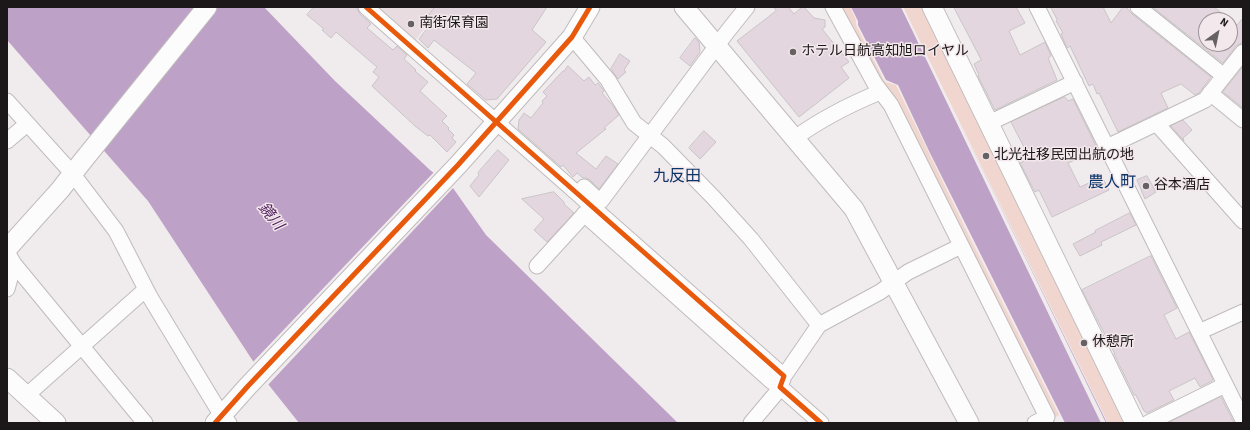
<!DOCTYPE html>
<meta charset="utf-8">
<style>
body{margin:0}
#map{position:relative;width:1250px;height:430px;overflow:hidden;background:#f0ebec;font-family:"Source Sans 3",sans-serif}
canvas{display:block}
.frame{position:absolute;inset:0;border:8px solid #1c1819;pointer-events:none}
.north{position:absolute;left:1198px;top:12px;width:40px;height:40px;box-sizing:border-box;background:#f3e8eb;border:1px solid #9d9597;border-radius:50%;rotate:33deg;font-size:11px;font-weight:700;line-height:16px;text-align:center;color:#1c1819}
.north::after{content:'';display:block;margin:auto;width:14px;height:18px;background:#666263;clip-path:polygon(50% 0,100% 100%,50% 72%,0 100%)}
</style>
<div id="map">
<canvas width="1250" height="430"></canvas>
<div class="frame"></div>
<div class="north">N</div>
</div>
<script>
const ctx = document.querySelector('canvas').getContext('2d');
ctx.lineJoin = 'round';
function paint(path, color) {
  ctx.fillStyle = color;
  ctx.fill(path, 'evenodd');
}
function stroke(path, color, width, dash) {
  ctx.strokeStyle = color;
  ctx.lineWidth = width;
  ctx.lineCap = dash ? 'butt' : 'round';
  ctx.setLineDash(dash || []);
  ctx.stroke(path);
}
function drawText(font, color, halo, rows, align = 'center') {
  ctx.font = font + ' "Source Sans 3","Noto Sans JP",sans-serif';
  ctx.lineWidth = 3;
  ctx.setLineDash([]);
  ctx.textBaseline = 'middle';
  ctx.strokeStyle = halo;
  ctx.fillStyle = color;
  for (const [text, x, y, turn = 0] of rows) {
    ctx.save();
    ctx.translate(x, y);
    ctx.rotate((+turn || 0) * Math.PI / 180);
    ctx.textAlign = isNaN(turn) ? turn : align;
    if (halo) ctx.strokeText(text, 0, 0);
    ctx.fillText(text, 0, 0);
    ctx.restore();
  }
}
paint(new Path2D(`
 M376,7H440L415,41Z`), '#e8dce0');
paint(new Path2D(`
 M842,7H850L856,20V25L885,82L896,85L970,238L1059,415L1054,418L959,233L896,99L883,89L852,24H849Z
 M903,7H926L1126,423H1108Z`), '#f1d6cf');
paint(new Path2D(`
 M7,7H264L335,81L430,170L453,188L486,235L678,423H299L268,384L148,201L7,40Z
 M851,7H901L981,167L1107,423H1065L929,151L898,85L886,80L858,25V21Z`), '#bea1c7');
paint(new Path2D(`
 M901,7H903L1106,423H1101Z
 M435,171L454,187L267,386L252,363Z`), '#f0ebec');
const building = new Path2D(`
 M314,7H356L360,14L371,24L367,28L393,50L397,46L407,55L404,59L416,70L415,71L428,82L420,91L447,116L442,121L449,128L448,129L454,135L452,138L456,142L447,152L430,135L428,136L415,126L372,86L379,77L373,72L377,67L336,32L331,38L322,30L324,29L307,15Z
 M435,7H547L532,30L546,42L497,99L486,100L467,84L476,73L434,40L428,48L419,39L432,22L427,18Z
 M774,7H788L794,14L802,7H804L814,18L825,20V27L822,29L849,62L841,67L849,78L799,117L737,41L776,11Z
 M954,7H1016L1025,23L1009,31L1020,55L1045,42L1051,56L1048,58L1057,80L995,110L978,76L979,75L974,64L981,60Z
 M1051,7H1103L1111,23L1123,7H1126L1132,14L1211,77L1199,93L1195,95L1181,84L1161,93L1168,108L1118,132L1099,93L1097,94L1093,84L1089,86L1070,46L1067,48L1061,34L1063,33L1056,21L1057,20Z
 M1156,7H1214L1237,25L1243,18V42L1236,46L1223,63L1155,9ZM1206,20H1230V44H1206Z
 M695,38L699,42L700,52L690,66L680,58Z
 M620,54L630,61L624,70L626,72L618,79L611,69Z
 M568,66L584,81L589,77L595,85L598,83L604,91L602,93L614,107L619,115L604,128L606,129L576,153L596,169L606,156L618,164L599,189L590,180L586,178H583L577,173L573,177L563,165L561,167L518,129L519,120L524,113L531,118L543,103L542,101L547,96L543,92L563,71H564Z
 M1243,67V108L1223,92Z
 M1065,97L1068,101L1073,99L1098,150L1068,163L1080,187L1102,177L1109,190L1052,217L1039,190L1035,192L1020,163L1027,160L1025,156L1028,155L1011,122Z
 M1183,120L1192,130L1183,138L1184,141L1171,126Z
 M704,131L716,142L700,159L689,148Z
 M498,150L509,160L479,197L470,186L479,175L478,173Z
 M1147,176L1156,192L1145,199L1137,180Z
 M554,192L564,202V204L574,213L547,242L534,230L544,219L522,199Z
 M1130,213L1136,225L1101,242L1102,245L1080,256L1073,244L1096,232L1095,231Z
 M1151,256L1177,308L1164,315L1176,339L1189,332L1213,379L1212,381L1200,387L1195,378L1169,391L1174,400L1147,413L1144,411L1136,395H1134L1114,354H1115L1082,290Z
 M1221,397L1234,423H1168Z`);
paint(building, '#e4d6df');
stroke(building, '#c8c4c6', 1);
const minor = new Path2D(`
 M366,7L784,376L780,387L821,423
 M833,7L875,84L891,105L1047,417L1035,423
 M1037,7L1243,420
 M1138,7L1224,76
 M572,37L608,80L634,123L663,146L713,197L751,239L819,325
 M1210,93L1243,120
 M7,101L72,173L116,231L150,297L222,416L229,423
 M989,123L1075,82
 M1157,124L1243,221
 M795,138C821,119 851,104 880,92
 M7,141L27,124
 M1107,147L1205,100L1243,52
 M584,187L597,199L601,201L727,32L747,7
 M584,214L771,381L780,387L777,392L751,423
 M7,252L14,264L145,423
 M537,266L590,208
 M7,289L14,264
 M1199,332L1243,312
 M784,376L819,325L880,292L908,272L961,246
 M26,396L146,289
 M1148,423L1225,385`);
const tertiary = new Path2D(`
 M684,7L854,209L969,423
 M932,7L1135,423
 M7,249L60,190L81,163L207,7
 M7,378L56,423
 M215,423L248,386L458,165L572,37L590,7`);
stroke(minor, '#c0bbbc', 17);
stroke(tertiary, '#c0bbbc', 21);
stroke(minor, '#fdfcfc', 15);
stroke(tertiary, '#fdfcfc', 19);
stroke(new Path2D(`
 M366,7L784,376L780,387L821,423
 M215,423L248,386L458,165L572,37L590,7`), '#e8590c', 5);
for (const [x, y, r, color] of [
 [411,24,4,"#666263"],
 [793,52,4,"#666263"],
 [986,156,4,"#666263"],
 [1146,186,4,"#666263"],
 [1084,343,4,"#666263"]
]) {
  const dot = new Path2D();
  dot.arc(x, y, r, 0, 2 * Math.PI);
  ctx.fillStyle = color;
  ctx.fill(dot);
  stroke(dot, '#f3e8eb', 1.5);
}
drawText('14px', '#1c1819', '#f3e8eb', [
 ["南街保育園",419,24],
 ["ホテル日航高知旭ロイヤル",801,52],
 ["北光社移民団出航の地",994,156],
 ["谷本酒店",1154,186],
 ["休憩所",1092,343]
], 'left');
drawText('italic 15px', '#4d1b5d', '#f3e8eb', [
 ["鏡川",270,217,51]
]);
drawText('16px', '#0c3568', '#f3e8eb', [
 ["九反田",677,177],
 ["農人町",1112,183]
]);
</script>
